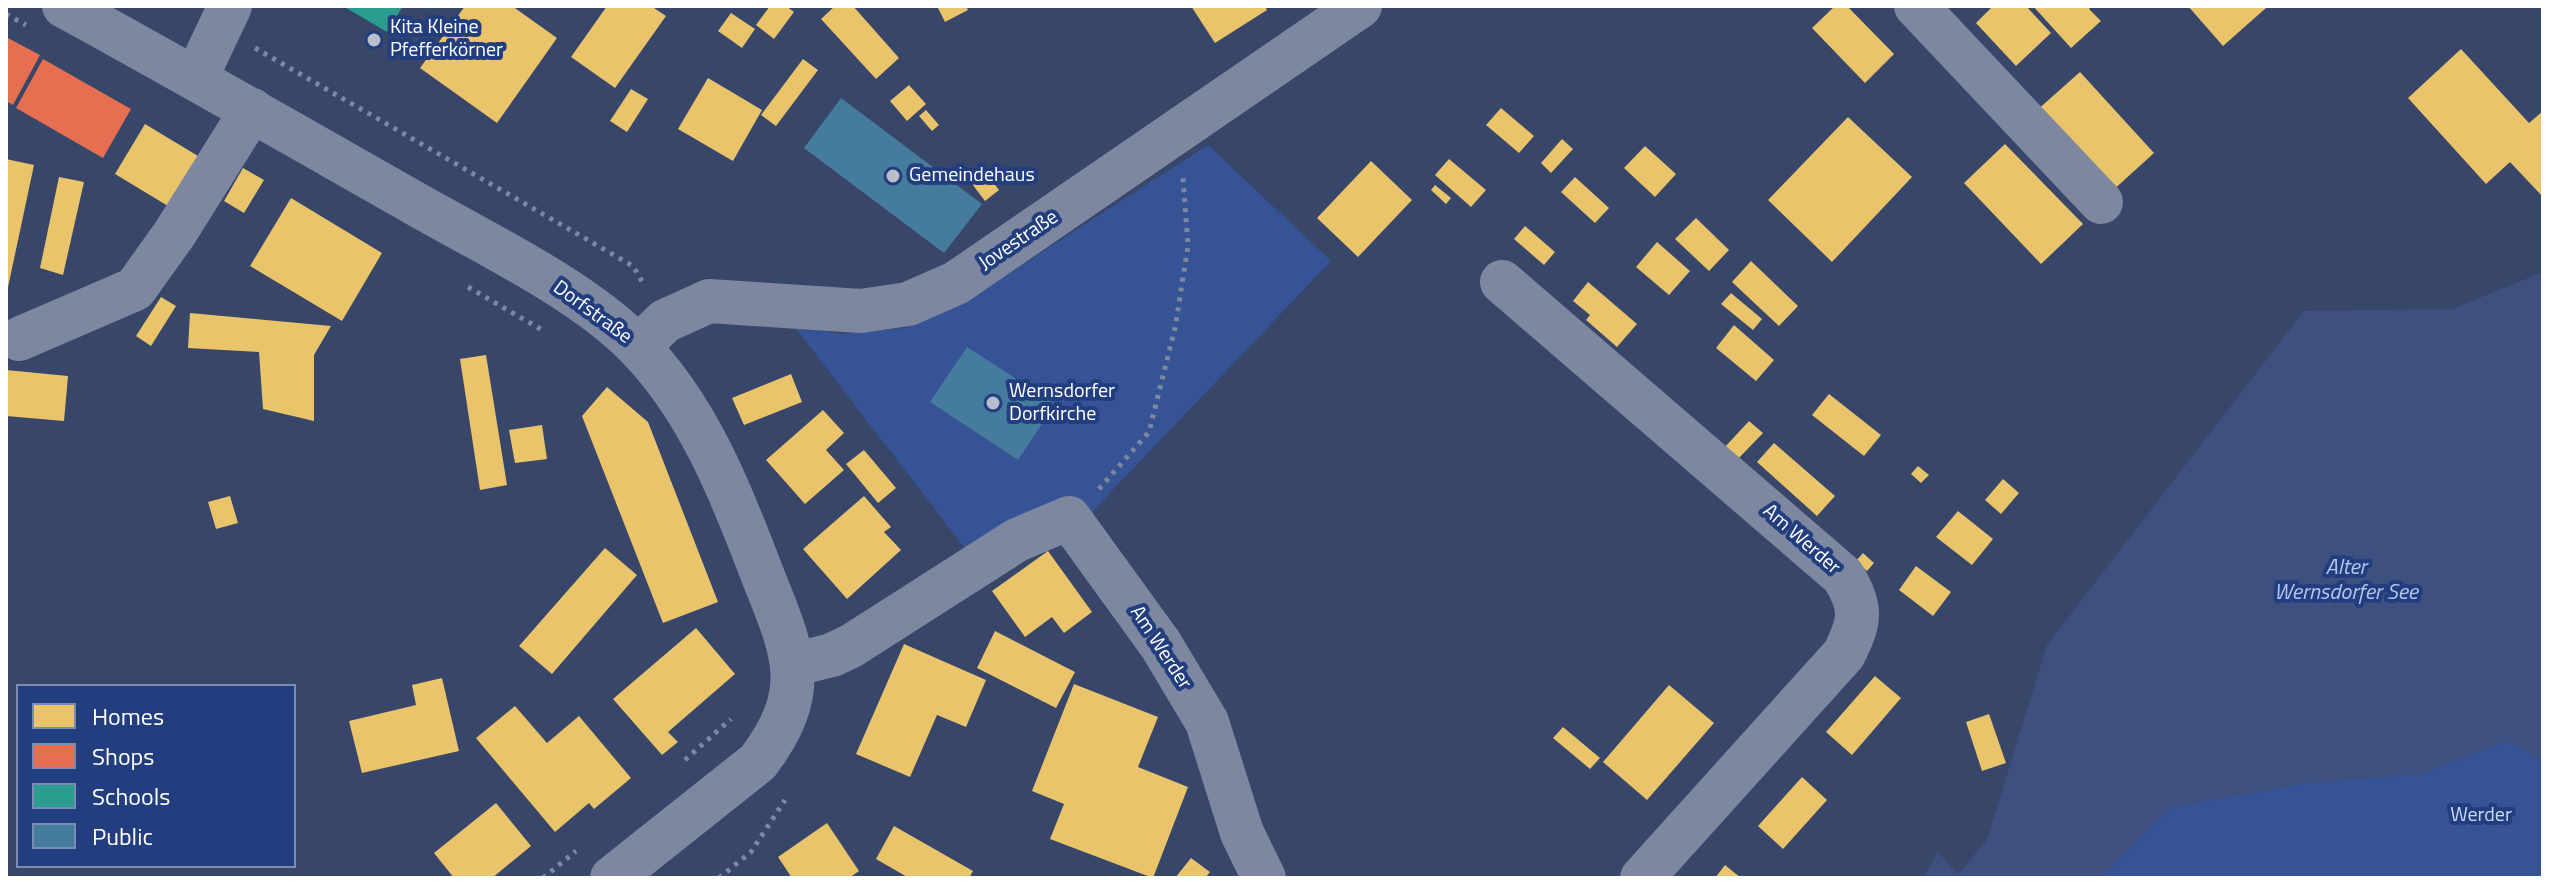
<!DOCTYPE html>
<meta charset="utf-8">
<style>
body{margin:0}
#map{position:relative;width:2549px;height:884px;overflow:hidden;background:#38466a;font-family:"Titillium Web",sans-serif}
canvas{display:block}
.frame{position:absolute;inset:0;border:8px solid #fff;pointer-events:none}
.legend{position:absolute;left:16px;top:684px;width:280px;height:184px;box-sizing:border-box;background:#233e7f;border:2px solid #7b8bb2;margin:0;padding:10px 14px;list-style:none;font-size:24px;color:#fff}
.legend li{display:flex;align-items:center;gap:16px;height:40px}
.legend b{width:40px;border:2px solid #7b8bb2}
</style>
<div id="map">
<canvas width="2549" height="884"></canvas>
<div class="frame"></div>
<ul class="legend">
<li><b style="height:22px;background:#e9c46a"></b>Homes</li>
<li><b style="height:22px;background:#e76f51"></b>Shops</li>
<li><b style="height:22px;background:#2a9d8f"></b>Schools</li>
<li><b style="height:22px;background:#457b9d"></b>Public</li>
</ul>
</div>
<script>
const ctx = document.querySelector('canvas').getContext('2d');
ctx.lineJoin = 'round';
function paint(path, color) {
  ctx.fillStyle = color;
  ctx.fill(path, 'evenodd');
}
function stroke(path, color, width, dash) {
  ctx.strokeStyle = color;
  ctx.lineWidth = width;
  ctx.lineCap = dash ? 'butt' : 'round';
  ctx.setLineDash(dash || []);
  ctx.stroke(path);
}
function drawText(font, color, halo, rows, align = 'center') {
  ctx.font = font + ' "Titillium Web",sans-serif';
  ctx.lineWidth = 8;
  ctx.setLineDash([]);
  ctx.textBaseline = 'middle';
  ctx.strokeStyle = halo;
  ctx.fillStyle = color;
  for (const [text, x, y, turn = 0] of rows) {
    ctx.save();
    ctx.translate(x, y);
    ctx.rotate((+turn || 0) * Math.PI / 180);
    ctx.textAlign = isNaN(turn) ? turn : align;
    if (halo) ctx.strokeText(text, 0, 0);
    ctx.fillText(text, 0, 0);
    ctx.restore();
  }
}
paint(new Path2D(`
 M1208,145L1331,261L1087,517L968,552L794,326L842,334L905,328L967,300Z
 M2543,461V878H2078Z`), '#365495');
paint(new Path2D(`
 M2543,272V761L2507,741L2422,774L2305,784L2170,808L2101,878H1923L1938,852L1958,874L1987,840L2047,645L2304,311L2452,309Z`), '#3d507f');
paint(new Path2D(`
 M465,6H512L557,38L497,123L420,68Z
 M607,6H651L666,16L615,88L571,57Z
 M770,6H786L794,12L774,39L756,25Z
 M835,6H853L899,58L876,79L821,19Z
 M937,6H966L968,10L945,22Z
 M1191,6H1265L1267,10L1215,43Z
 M1835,6H1847L1894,54L1865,83L1812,28Z
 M1993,6H2026L2051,33L2016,66L1976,23Z
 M2033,6H2092L2089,9L2101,21L2071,48Z
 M2188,6H2264L2266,8L2223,46Z
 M731,13L755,29L742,48L718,31Z
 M2461,49L2529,123L2543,111V197L2510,162L2486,184L2408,98Z
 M803,59L818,70L776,126L761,115Z
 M2080,72L2154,153L2110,193L2036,111Z
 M708,78L762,110L733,161L678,129Z
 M909,85L926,104L907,121L890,101Z
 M631,89L648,99L627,132L610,121Z
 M1501,108L1534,136L1519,153L1486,125Z
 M926,110L939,125L932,131L919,116Z
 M1848,117L1912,177L1832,262L1768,200Z
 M145,124L203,159L173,209L115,174Z
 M1562,139L1573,149L1551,173L1541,163Z
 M2005,144L2083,224L2041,264L1964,183Z
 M1645,146L1676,174L1655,197L1624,168Z
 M6,159L34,165L7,292H6Z
 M1449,159L1486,190L1471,207L1435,175Z
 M1371,161L1412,200L1358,257L1317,218Z
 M980,165L999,190L985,201L966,176Z
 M243,168L264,180L244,213L224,201Z
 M59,177L84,182L63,275L40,268Z
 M1575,177L1609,208L1595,223L1561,192Z
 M1435,185L1451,198L1446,204L1431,190Z
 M291,198L382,253L342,321L250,266Z
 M1696,218L1729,250L1709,271L1675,239Z
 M1525,226L1555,252L1544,265L1514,239Z
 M1657,242L1690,271L1669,295L1636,267Z
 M1751,261L1798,306L1779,326L1732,282Z
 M1588,282L1637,324L1617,347L1586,320L1590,315L1573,301Z
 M1731,293L1762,319L1753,330L1721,304Z
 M161,297L176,306L151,346L136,336Z
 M190,313L331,326L314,355V421L263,409L259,352L188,348Z
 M1734,325L1774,360L1756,381L1716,348Z
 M486,355L507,485L480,490L460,359Z
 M6,370L68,376L64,421L6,416Z
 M791,374L802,402L744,425L732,398Z
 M607,387L648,422L718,602L663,623L582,416Z
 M1829,394L1881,435L1864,456L1812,415Z
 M823,410L844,433L826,450L844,470L805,504L766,460Z
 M1749,421L1763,433L1737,460L1724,448Z
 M542,425L547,459L515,463L509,430Z
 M1774,443L1835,496L1817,516L1757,462Z
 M864,450L896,488L878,503L846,464Z
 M1918,466L1929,475L1921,483L1911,474Z
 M2003,479L2019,493L2001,514L1985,500Z
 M230,496L238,523L216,529L208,502Z
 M864,496L891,527L884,532L901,550L847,599L803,549Z
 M1958,511L1993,539L1972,565L1936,537Z
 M605,548L637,575L552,674L519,646Z
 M1048,551L1092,612L1064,633L1052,617L1025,637L992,591Z
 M1863,553L1874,563L1867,571L1856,561Z
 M1916,566L1951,592L1933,616L1899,590Z
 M696,628L735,674L668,732L678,742L662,755L613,699Z
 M995,631L1075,672L1056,708L977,668Z
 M904,644L986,680L966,727L937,715L910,777L856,754Z
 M1875,676L1901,698L1852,755L1826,732Z
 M442,678L459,751L362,773L349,721L416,705L412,685Z
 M1074,684L1158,717L1138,767L1188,787L1153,878L1050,839L1064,804L1032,791Z
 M1669,685L1714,723L1647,800L1603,762Z
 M515,706L547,743L579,716L631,778L594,809L589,803L555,832L476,738Z
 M1989,714L2006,763L1982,771L1966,722Z
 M1563,727L1600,758L1590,769L1553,738Z
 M1802,777L1827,800L1783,849L1758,826Z
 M496,803L531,846L492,878H454L434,853Z
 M827,823L859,871L849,878H792L778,857Z
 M894,826L973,871L969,878H909L876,859Z
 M1191,858L1210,872L1205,878H1175Z
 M1725,865L1741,878H1715Z`), '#e9c46a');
paint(new Path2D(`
 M6,37L40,55L13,105L6,101Z
 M43,59L131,109L103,158L16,108Z`), '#e76f51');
paint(new Path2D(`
 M343,6H403L387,32Z`), '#2a9d8f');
paint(new Path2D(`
 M841,98L982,204L944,253L804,148Z
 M967,347L1055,404L1018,460L930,402Z`), '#457b9d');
stroke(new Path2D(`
 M6,14L26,25
 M255,48L633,266L644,285
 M468,287L542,330
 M1099,489L1149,432L1175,328L1188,246L1183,178
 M685,760L731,719
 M543,878L576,851
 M719,878L751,852L785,800`), '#7d87a0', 5, [4, 6]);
stroke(new Path2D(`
 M64,6C185,72 303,140 423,208C490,246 582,290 636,345C697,406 731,492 761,571C792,650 814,688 758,762L612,878
 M1916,6L2101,202
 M196,78L230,6
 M1502,282L1843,576C1863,608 1860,622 1844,654L1642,878
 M19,339L135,289L175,233L252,110
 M638,347L665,321L709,301L861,311L908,304L956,283L1360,6
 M792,665L832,655L851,646L1017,540L1069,518L1161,645L1207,722L1242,833L1264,878`), '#7d87a0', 44);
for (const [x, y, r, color] of [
 [374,40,8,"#b9becb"],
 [893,176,8,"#b9becb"],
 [993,403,8,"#b9becb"]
]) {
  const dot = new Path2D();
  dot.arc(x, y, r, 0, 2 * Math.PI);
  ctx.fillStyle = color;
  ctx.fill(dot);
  stroke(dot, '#233e7f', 3);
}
drawText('20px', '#fff', '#233e7f', [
 ["Kita Kleine",390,28],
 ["Pfefferkörner",390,51],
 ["Gemeindehaus",909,176],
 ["Wernsdorfer",1009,392],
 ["Dorfkirche",1009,415]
], 'left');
drawText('20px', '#fff', '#233e7f', [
 ["Jovestraße",1019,241,-34],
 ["Dorfstraße",592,313,36],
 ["Am Werder",1801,540,41],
 ["Am Werder",1160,648,57]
]);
drawText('20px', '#cbd9f5', '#233e7f', [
 ["Werder",2481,816]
]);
drawText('italic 22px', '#b3c6ee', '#233e7f', [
 ["Alter",2346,569],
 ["Wernsdorfer See",2346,594]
]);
</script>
